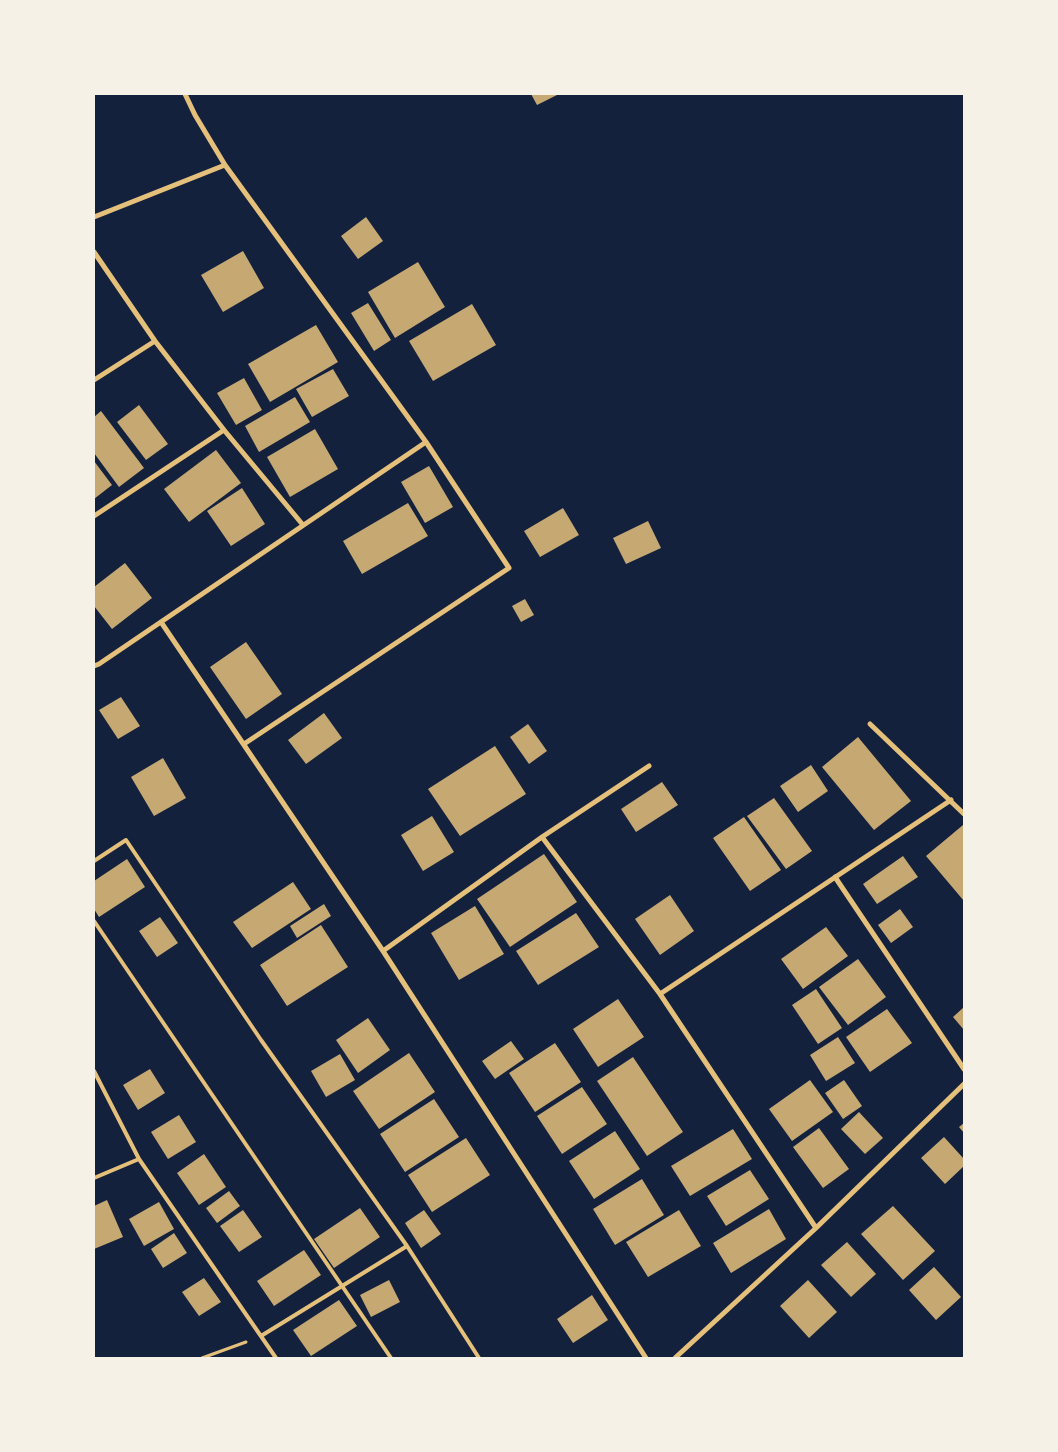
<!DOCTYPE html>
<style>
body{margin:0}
#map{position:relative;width:1058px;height:1452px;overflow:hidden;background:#14213d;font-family:Manrope,sans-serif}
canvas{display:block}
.frame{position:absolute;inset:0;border:95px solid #f6f1e7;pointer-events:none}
</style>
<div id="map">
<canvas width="1058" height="1452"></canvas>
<div class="frame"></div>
</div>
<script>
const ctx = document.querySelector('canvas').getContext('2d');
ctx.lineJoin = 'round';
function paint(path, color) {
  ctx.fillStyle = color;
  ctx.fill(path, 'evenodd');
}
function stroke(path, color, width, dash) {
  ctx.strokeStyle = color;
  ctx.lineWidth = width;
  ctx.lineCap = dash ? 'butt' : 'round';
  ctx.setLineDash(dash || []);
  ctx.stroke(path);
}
paint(new Path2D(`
 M531,94H559L537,105Z
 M366,217L383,241L358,259L341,236Z
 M243,251L264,288L223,312L201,275Z
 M418,262L445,307L395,338L368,292Z
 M368,303L391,340L374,351L351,313Z
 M472,304L496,345L433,381L409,341Z
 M316,325L338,362L270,402L248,364Z
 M333,369L349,396L312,417L296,389Z
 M244,378L262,410L236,425L217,393Z
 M295,397L310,422L259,452L245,426Z
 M139,405L168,444L146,460L117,422Z
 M101,411L144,468L119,487L94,453V417Z
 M315,429L338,469L290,497L267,457Z
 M216,450L241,483L189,522L164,489Z
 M94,461L112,485L94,499Z
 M429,466L453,507L425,523L401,482Z
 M242,488L265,524L231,546L207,511Z
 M408,503L428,536L362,574L343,541Z
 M563,508L579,535L540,557L524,531Z
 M648,521L661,548L626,564L613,538Z
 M125,563L152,598L112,629L94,606V587Z
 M525,599L534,615L521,622L512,606Z
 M246,642L282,694L246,719L210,667Z
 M121,697L140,726L118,739L99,710Z
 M324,713L342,738L306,764L288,740Z
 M528,724L547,751L529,764L510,737Z
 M858,737L911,801L874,830L822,767Z
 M495,746L526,794L460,836L428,789Z
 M163,758L186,798L154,816L131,777Z
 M811,765L828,791L798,812L780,786Z
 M662,782L678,805L636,832L621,809Z
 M774,798L812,851L786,869L747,816Z
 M432,816L454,852L423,871L401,835Z
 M744,817L781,870L750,891L713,838Z
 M963,825L964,826V901L926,856Z
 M544,854L577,902L510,947L477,899Z
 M903,856L918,877L877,904L863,884Z
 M127,859L145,887L99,917L94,909V881Z
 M293,882L311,909L252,948L233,922Z
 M670,895L694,931L660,955L635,919Z
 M324,904L331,916L297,938L290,926Z
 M475,906L504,954L459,980L431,933Z
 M900,909L913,927L891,943L878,925Z
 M576,913L599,947L538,985L516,951Z
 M160,917L178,943L157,957L139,931Z
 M321,925L348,967L287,1006L260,965Z
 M826,927L848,956L803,989L781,959Z
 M858,959L886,997L848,1025L819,987Z
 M816,989L842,1028L818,1044L792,1005Z
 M618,999L644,1037L598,1067L573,1029Z
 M964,1007V1030L953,1017Z
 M887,1009L912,1043L870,1072L846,1037Z
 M368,1018L390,1050L358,1073L336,1040Z
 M838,1037L855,1063L826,1081L810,1055Z
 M511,1041L524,1059L495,1079L482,1061Z
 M555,1043L581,1082L535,1112L509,1073Z
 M409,1053L435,1092L379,1129L353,1091Z
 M340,1054L355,1080L326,1097L311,1071Z
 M633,1057L683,1132L647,1156L597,1081Z
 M150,1069L165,1093L138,1110L123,1085Z
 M810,1080L833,1112L792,1141L769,1109Z
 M844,1080L862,1106L843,1119L825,1093Z
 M582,1087L607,1124L562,1154L537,1116Z
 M434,1099L459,1137L405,1172L380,1134Z
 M859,1112L883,1138L865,1154L841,1129Z
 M179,1115L196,1142L168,1159L151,1132Z
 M964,1123V1133L959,1127Z
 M819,1128L849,1169L823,1188L793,1147Z
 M733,1129L752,1159L690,1196L671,1166Z
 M615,1131L640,1169L594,1199L569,1161Z
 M944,1137L964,1159V1166L945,1184L921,1158Z
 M466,1138L490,1175L432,1212L408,1175Z
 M204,1154L226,1187L199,1205L177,1173Z
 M750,1170L769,1199L726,1226L707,1196Z
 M642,1179L664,1215L615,1245L593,1209Z
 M229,1191L240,1206L217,1223L206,1208Z
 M107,1200L123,1237L94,1249V1206Z
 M159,1202L174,1229L144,1246L129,1219Z
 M893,1206L935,1251L903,1280L861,1234Z
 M360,1208L380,1237L334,1268L314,1239Z
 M769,1209L786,1239L731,1273L713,1243Z
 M243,1210L262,1237L239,1252L220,1226Z
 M424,1210L441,1234L421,1248L405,1223Z
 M679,1210L701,1246L648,1277L626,1242Z
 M174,1233L187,1253L163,1268L151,1249Z
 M847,1242L876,1274L851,1297L821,1265Z
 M304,1250L321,1275L274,1306L257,1281Z
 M934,1267L961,1297L936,1320L909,1290Z
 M204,1278L221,1302L199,1316L182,1292Z
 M389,1280L400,1302L371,1317L360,1295Z
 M808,1280L837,1312L809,1338L780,1306Z
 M592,1295L608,1320L573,1343L557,1319Z
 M339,1300L357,1326L311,1356L293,1330Z`), '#c6a872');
stroke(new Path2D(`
 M202,1358L246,1342`), '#e5c07b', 3);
stroke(new Path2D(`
 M94,861L126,840L261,1040L407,1246L479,1358
 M94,921L391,1358
 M94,1071L139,1159L276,1358
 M94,1178L139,1159
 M261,1336L407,1246`), '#e5c07b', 4);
stroke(new Path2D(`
 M185,94L195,115L225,165L426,442L509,568L244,744
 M94,217L225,165
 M94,252L155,341L224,430L303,525
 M94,380L155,341
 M94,516L224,430
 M161,622L383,951L646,1358
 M94,666L99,664L426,442
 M870,724L964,814
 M542,837L660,994L816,1228
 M835,877L964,1069
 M383,951L542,837L649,766
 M660,994L951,800
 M675,1358L816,1228L964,1084`), '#e5c07b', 5);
</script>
